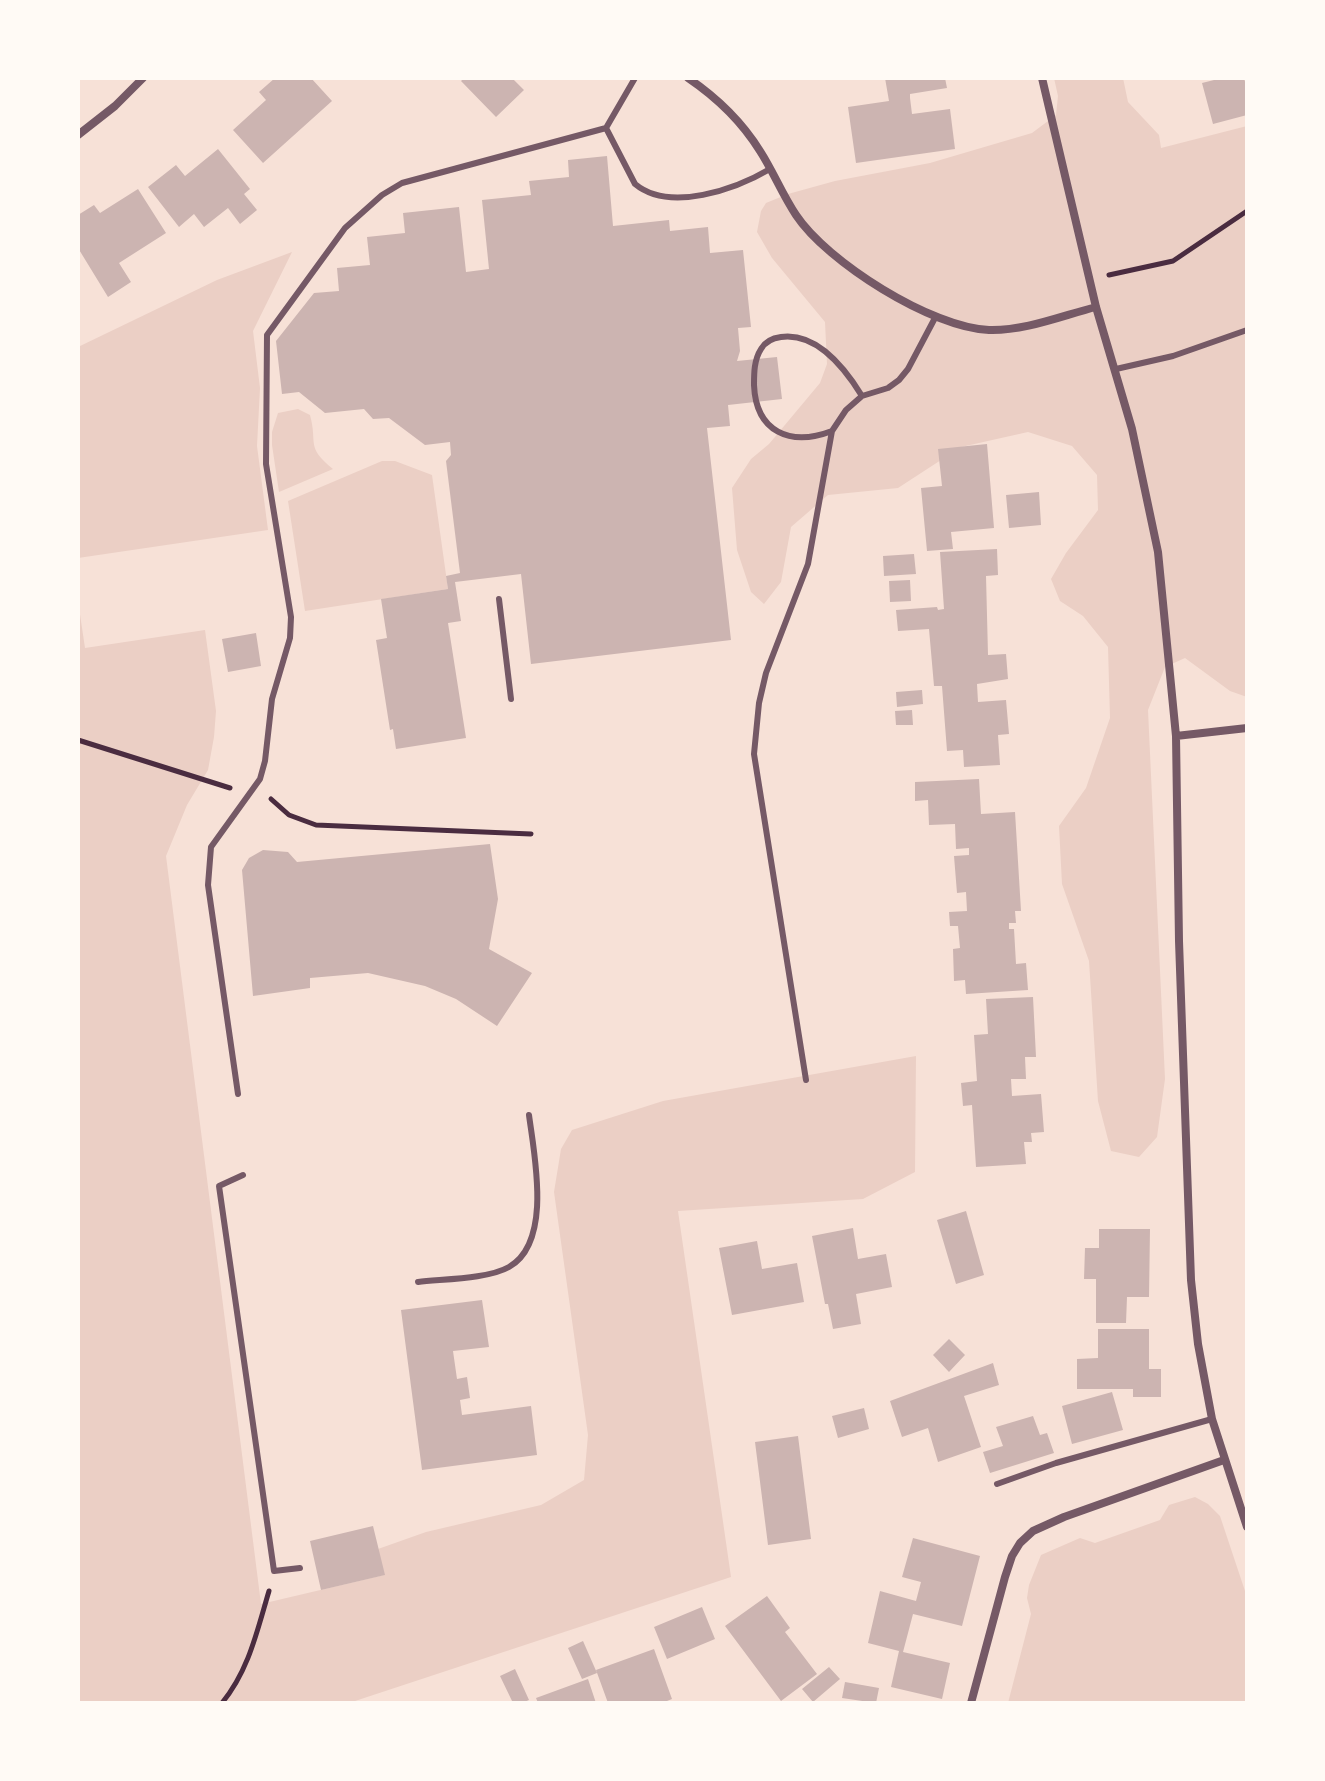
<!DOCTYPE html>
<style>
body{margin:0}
#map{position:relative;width:1325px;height:1781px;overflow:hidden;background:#f7e1d7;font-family:"Noto Sans",sans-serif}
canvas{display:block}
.frame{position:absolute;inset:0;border:80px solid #fffaf5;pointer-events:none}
</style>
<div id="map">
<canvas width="1325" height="1781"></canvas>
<div class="frame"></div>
</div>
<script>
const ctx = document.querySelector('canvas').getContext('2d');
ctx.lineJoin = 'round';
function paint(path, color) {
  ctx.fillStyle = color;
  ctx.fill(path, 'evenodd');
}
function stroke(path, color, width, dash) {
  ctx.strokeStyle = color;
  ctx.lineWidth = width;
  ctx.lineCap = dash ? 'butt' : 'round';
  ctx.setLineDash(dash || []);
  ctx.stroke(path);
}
paint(new Path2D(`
 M1054,78H1123L1128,102L1159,135L1161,148L1247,126V697L1230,691L1185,658L1165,667L1148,710L1165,1079L1157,1137L1139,1157L1111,1151L1098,1101L1089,961L1062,884L1059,826L1086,788L1110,718L1108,647L1083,616L1060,601L1051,579L1066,553L1098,510L1097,475L1072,446L1028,432L961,447L898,488L828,495L791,527L781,582L764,604L751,592L737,550L732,488L751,459L769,444L820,383L827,364L825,322L772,258L757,232L761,211L766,203L788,194L835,181L930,163L1032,133L1056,115L1058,96Z
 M292,252L253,331L260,388L257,446L268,530L78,558V347L217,280Z
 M298,409L310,415C318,444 305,446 333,469L279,492L272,445V432L278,413Z
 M382,461H395L432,475L448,589L305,611L288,501Z
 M78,601L85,648L205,630L216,711L214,737L208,770L187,805L166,856L261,1604L384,1575L378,1549L426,1532L541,1505L584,1480L588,1435L554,1192L561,1149L572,1130L663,1101L916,1056L915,1172L863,1199L678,1211L731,1577L349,1703H78Z
 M1195,1497L1208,1504L1220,1516L1247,1597L1245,1703H1008L1031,1614L1027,1598L1029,1585L1041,1555L1080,1538L1095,1543L1160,1520L1169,1505Z`), '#ebcfc5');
paint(new Path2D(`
 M275,78H311L332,101L263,163L233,130L266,100L259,92Z
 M464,78H512L524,90L496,117L461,81Z
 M885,78H945L947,88L910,94V98L912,114L950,109L955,149L856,163L848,107L889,101Z
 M1222,78H1244L1247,89V115L1213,124L1202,83Z
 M218,149L250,189L244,194L257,210L240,224L228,208L204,227L194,214L179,227L148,187L176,165L185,176Z
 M607,156L613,226L669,220L670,231L708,227L710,253L743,250L751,327L738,328L740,351L737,361L777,357L782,399L728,405L730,426L707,428L731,640L531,664L521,574L455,582L461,621L448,623L466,738L396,749L393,729L390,730L376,640L387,638L381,599L448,589L446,576L460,573L446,461L451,455L450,442L425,445L389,418L373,419L364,409L325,413L299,392L282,394L276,341L314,293L339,291L337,268L370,265L367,237L405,233L403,213L459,207L466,272L489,269L482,200L531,195L529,181L569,177L568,160Z
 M138,189L166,233L119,263L131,282L108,297L78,248V215L94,205L100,213Z
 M987,444L994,528L951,532L953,549L927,551L921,488L942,486L938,449Z
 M1039,492L1041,525L1009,528L1006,495Z
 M997,549L998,575L986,576L988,655L1006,654L1008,679L977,684L978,702L1006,700L1009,734L998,735L1000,765L964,767L963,750L947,751L942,686H934L929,629L898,631L896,610L937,607L938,610L944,609L940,552Z
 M914,554L916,574L884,576L883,556Z
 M910,580L911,601L890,602L889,581Z
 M256,633L261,666L228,672L222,639Z
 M922,690L923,704L897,707L896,692Z
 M912,710L913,725H896L895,711Z
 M979,779L981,814L1015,812L1021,911H1015L1016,923H1009V929H1014L1016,964L1026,963L1028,990L966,994L965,980L954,981L953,949L960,948L958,926H950L949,912L967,911L966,892L957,893L954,856L969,855V848L956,849L955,824L929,825L928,800L915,801V782Z
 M490,844L498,899L489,949L532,973L497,1026L456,999L425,986L368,973L310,978V988L253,996L242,870L249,858L263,850L288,852L297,862Z
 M1033,997L1036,1057H1025L1026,1079H1011L1012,1096L1041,1094L1044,1132L1031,1133L1032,1142H1024L1026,1164L976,1167L972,1105L963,1106L961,1083L977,1081L974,1035L988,1034L986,999Z
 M966,1211L984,1275L956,1284L937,1220Z
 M853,1228L858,1259L886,1254L892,1287L856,1294L861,1324L833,1329L828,1304H825L812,1236Z
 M1099,1229H1150L1149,1297H1127L1126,1323H1096V1279H1084L1085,1248H1099Z
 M757,1241L762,1269L797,1263L804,1302L732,1315L719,1248Z
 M482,1300L489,1347L453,1351L457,1379L467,1377L470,1398L460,1400L462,1415L531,1406L537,1455L422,1470L401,1310Z
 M1098,1329H1149V1369H1161V1397H1133V1389H1077V1359L1098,1358Z
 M949,1339L965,1355L949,1372L933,1355Z
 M993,1363L999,1385L964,1396L981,1447L938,1462L928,1428L902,1437L890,1401Z
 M1112,1392L1123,1430L1072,1444L1062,1406Z
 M864,1408L869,1429L838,1438L832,1416Z
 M1033,1416L1040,1435L1047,1433L1054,1453L990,1473L983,1452L1003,1446L996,1427Z
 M798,1436L811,1539L768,1545L755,1442Z
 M373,1526L385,1575L321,1590L310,1541Z
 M913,1538L980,1556L962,1626L913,1614L903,1652L950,1663L942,1699L891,1687L899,1651L868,1643L880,1591L916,1601L921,1582L902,1577Z
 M767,1596L790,1628L785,1632L817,1674L781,1701L725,1626Z
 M702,1607L715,1639L667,1659L654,1627Z
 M583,1641L597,1673L582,1679L568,1648Z
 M654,1649L672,1699L662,1703H608L596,1670Z
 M829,1667L840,1679L813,1702L802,1689Z
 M515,1669L529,1700L522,1703H513L500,1676Z
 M588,1679L596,1703H538L536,1698Z
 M845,1682L879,1688L876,1703L842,1698Z`), '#ccb4b1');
stroke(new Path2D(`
 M1109,275L1173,261L1247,211
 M78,740L230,788
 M271,799L289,815L316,825L531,834
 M222,1703C249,1670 257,1631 269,1591`), '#4a2c40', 5);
stroke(new Path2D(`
 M606,128L635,184C670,213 736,189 770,169
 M1116,369L1173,356L1247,330
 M832,431C790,447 756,432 754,385C754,373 754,360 761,349C765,342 773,338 781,337C817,332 846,370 862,396
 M499,599L511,699
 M806,1080L754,754L759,703L766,673L808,564L832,431L846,410L862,396L888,388L899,380L908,369L936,316
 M238,1094L208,885L211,847L260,779L265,761L272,699L290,638L291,617L266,464L267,335L345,228L382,195L402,183L606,128L635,78
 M243,1175L219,1186L274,1571L300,1568
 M418,1282C443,1279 488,1279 509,1267C553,1242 534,1154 529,1115
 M997,1484L1056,1463L1212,1419`), '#755966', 6);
stroke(new Path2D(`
 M688,78C716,97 742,122 760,151C773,171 782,194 796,215C827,262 932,328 989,330C1025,331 1061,316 1096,307
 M1042,78L1096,307L1132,429L1158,552L1176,736L1179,941L1191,1280L1198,1344L1212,1419L1247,1527
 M78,135L115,106L143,78
 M1176,736L1247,728
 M971,1703L1005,1577L1012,1556L1020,1543L1033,1531L1064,1517L1224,1460`), '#755966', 8);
</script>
